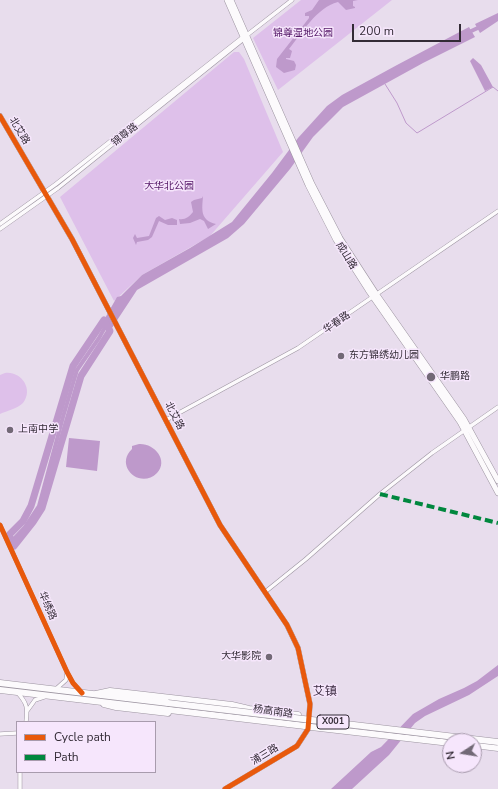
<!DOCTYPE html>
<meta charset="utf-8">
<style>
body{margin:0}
#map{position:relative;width:498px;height:789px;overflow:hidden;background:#e8dded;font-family:"Nunito Sans",sans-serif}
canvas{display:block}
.legend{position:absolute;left:16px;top:721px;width:140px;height:52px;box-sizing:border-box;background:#f6e6fc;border:1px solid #a89bad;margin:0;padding:5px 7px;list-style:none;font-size:12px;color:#332b36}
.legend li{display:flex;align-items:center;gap:8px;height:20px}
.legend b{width:20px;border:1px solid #a89bad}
.north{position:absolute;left:442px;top:733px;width:40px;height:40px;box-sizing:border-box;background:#f6e6fc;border:1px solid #a89bad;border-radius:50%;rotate:258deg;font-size:11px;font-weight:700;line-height:16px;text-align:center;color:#332b36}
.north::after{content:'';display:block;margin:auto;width:14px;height:18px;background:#726976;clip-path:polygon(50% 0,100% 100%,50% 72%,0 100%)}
.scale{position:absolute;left:352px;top:24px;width:109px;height:18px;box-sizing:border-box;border:2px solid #332b36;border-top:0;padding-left:5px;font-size:12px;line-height:14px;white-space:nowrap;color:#332b36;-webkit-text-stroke:3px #f6e6fc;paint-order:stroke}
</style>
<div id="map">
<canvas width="498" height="789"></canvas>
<ul class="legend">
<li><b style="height:5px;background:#e8590c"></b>Cycle path</li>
<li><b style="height:5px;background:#00873e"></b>Path</li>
</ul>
<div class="north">N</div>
<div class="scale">200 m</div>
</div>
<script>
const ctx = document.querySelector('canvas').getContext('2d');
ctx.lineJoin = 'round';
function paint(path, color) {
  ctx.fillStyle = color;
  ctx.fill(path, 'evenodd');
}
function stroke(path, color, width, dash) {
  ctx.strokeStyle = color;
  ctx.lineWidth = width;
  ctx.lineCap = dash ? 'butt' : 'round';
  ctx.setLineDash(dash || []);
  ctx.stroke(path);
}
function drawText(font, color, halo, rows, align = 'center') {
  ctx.font = font + ' "Nunito Sans","Noto Sans SC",sans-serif';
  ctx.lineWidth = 3;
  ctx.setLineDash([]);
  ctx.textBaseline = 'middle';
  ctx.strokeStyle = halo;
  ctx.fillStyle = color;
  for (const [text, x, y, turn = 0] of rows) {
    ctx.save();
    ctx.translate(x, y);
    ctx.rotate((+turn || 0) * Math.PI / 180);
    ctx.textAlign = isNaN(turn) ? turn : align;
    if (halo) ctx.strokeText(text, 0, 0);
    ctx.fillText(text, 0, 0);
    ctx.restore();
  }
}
paint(new Path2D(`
 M301,0H392L278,90L253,38Z
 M234,52H239L244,59L283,152L210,236L142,275L114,301L60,197Z
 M5,373C21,371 34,389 23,403C18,408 7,411 0,414V375Z`), '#dec0ea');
paint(new Path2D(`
 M319,0H358L353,1V6L355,7V8L346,10L338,2C316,8 303,32 289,49L292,51L290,58H286V59L294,61L296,65L295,70L284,73L276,67L277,59L309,18V16H305V13L312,10Z
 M498,13V21L480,33L475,24Z
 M469,27L475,37L423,63L343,107L313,137L290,169L244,224L228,238L137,290L110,331L104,320L117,297L121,296L142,275L190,248L232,222L272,173L298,138L327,106L342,95L397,65Z
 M473,58L481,65L493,87L485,91L470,61Z
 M203,196C202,210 200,220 216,224L208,229L204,221L200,219L190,223L180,224L179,219C185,220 189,217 193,212L191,202L194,200L202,198Z
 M159,216L165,220L172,218L177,220V225H168L159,221L152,237L148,240L137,242L136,245L133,238L135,234L137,238L149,236L156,218Z
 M69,438L100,441L97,471L66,467Z
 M139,444C154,443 169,460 157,473C140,490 114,466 132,449V446Z
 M498,665V676L469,695L425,716L415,723L389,755L352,789H331L371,752L381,747L413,714L439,699L464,688L477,681Z`), '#be99cb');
stroke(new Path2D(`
 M385,84L397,103L406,123L417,133L493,87L498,91`), '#be99cb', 1);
stroke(new Path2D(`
 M467,33L482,26
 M9,544L25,527L39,506L63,417L77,370L99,338L109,320`), '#be99cb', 4);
stroke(new Path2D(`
 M104,320L110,331L81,376L42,508L33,522L14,546L9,535L23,521L31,506L73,366Z`), '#be99cb', 7);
const minor = new Path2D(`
 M0,224L56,184L243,37L247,35L292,0
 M0,229L58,188L245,38
 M166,420L298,348L498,211
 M0,525L67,672L73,683L82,693
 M265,592L306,559L380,494L432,453L498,407
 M56,689L66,680L67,673
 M17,692C27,703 28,708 26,722
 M27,711L35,700L44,697
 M0,734L17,733
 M20,789V772`);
const tertiary = new Path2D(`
 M0,116L72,239L220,525L287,625L298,648L310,704L308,729L297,746L225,789`);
const secondary = new Path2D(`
 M227,0L308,185L336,240L368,290L460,422L498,493
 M231,0L312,184L340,238L377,295L464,419L498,481`);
const primary = new Path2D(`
 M96,694L110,691L232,705L249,709L298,715
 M104,704L116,707L168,713`);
const trunk = new Path2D(`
 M0,683L168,703
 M0,690L305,726
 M311,727L450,743
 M474,745L498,748`);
stroke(minor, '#9c94a0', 4.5);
stroke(tertiary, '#9c94a0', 5.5);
stroke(secondary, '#9c94a0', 6);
stroke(primary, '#9c94a0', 7);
stroke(trunk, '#9c94a0', 7);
stroke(minor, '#fcfafc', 3.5);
stroke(tertiary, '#fcfafc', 4.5);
stroke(secondary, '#fcfafc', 5);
stroke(primary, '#fcfafc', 6);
stroke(trunk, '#fcfafc', 6);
const trunkBridge = new Path2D(`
 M168,703L498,742
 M305,726L311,727`);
stroke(trunkBridge, '#9c94a0', 7, []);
stroke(trunkBridge, '#fcfafc', 6);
stroke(new Path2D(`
 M380,494L498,523`), '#00873e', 4, [8, 4]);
stroke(new Path2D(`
 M0,116L72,239L220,525L287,625L298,648L310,704L308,729L297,746L225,789
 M0,525L67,672L73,683L82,693`), '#e8590c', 5);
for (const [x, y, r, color] of [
 [341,356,4,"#726976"],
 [431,377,5,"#726976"],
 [10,430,4,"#726976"],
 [269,657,4,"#726976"]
]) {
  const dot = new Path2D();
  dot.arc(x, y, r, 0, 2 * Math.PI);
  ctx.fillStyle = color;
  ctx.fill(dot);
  stroke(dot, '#f6e6fc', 1.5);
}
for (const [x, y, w] of [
 [333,722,32]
]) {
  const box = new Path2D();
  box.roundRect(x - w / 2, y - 7, w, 14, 3);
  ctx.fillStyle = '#f6e6fc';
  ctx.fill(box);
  stroke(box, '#332b36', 1);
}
drawText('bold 9px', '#332b36', null, [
 ["X001",333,722]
]);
drawText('10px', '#541767', '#f6e6fc', [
 ["锦尊湿地公园",303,34],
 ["大华北公园",169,187]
]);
drawText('10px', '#332b36', '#f6e6fc', [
 ["北艾路",19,131,59],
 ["锦尊路",125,135,-38],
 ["成山路",346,256,58],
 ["华春路",337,323,-35],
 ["北艾路",174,416,63],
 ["华绣路",47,606,66],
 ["杨高南路",273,712,8],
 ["浦三路",265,755,-31]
]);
drawText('10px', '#332b36', '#f6e6fc', [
 ["东方锦绣幼儿园",349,356],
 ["华鹏路",440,377],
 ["上南中学",18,430],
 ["大华影院",261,657,"right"]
], 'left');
drawText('12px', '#3a2a3f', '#f6e6fc', [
 ["艾镇",325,692]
]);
</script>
